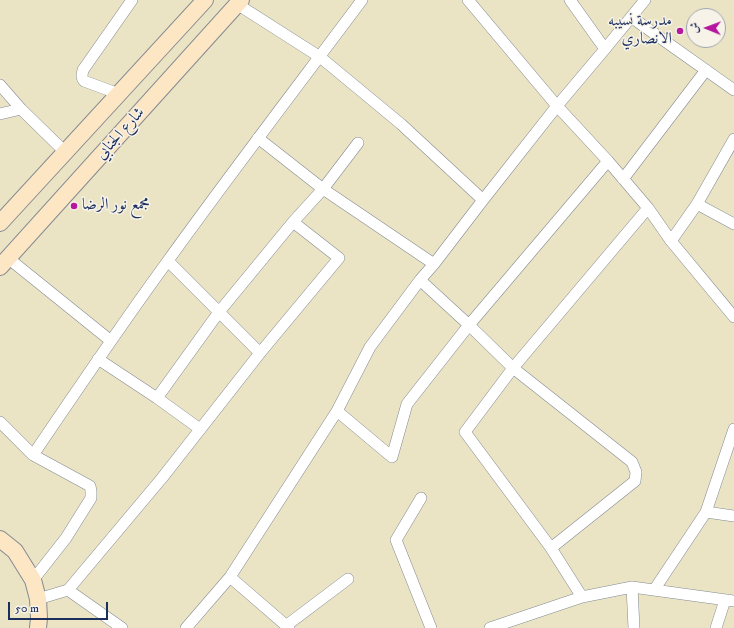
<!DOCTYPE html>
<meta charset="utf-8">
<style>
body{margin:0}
#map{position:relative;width:734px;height:628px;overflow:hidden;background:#ebe4c4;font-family:"IM FELL DW Pica",Amiri,serif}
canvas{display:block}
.north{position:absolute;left:686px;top:8px;width:40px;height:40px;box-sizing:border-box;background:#f7f3e8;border:1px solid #9fa5b1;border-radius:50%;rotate:271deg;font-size:11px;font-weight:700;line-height:16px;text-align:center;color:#1b2f5e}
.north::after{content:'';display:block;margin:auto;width:14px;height:18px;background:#b5179e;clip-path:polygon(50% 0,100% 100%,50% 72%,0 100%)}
.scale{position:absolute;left:8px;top:602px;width:100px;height:18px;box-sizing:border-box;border:2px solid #1b2f5e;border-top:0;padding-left:5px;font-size:12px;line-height:14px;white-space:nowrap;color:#1b2f5e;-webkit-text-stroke:3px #f7f3e8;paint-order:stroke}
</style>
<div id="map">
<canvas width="734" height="628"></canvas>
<div class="north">ش</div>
<div class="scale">50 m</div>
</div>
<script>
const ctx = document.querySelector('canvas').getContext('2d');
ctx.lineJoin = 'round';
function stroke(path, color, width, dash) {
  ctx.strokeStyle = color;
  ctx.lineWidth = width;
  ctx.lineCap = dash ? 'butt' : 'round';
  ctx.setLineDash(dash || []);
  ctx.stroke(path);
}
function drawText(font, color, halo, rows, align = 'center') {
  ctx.font = font + ' "IM FELL DW Pica",Amiri,serif';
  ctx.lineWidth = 3;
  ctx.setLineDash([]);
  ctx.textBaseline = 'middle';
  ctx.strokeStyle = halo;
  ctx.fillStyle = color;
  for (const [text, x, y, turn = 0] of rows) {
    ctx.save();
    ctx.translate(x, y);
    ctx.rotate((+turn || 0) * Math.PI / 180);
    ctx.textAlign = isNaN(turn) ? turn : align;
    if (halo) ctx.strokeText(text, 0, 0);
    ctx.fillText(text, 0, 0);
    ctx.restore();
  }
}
const street = new Path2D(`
 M468,0L557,106L608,161L648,208L671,241L734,317
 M570,0L605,49
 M237,4L320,57L401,124L483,200
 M631,17L734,90
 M0,85L21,109L65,152
 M119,94L84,81C81,77 82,75 83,70L132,0
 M0,114L21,109
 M258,138L323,189L434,264
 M623,179L706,70
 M697,204L734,224
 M671,241L697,204L734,139
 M8,258L111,341
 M168,261L260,353
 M420,280L469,325L513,368L632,462L636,472L635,481L551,548
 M98,359L157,398L200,429
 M157,398L219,312L293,222L323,189L358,143
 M337,411L392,457L407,404L469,325L608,161
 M0,422L33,455L90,486L91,491V498L66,538L33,580
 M33,455C77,390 121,325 167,262C231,173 297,87 362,0
 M421,498L396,540L431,628
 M706,512L734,516
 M230,577L289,628
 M632,587L634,628
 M68,590L122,628
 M654,590L706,512L734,429
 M582,597L551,548L465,432L513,368L648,208
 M38,599L68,590L162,478L260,353L339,258L293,222
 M287,625L348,579
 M186,628L230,577L337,411L370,347L420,280L434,264L483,200L557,106L605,49L645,0
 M490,628L582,597L632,587L734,601
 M716,628L725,600`);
const secondary = new Path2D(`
 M0,223L205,0
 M0,267L241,0
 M0,539L15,551L33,580L38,599L39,618L38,628`);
stroke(street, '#838a91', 12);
stroke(secondary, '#838a91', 18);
stroke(street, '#fff', 11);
stroke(secondary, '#fce6c4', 16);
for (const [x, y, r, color] of [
 [680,31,4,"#b5179e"],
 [74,206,4,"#b5179e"]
]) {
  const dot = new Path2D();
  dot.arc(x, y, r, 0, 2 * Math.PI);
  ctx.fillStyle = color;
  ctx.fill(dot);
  stroke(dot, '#f7f3e8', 1.5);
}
drawText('16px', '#1b2f5e', '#f7f3e8', [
 ["مدرسة نسيبه",672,22],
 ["الانصاري",672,40],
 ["مجمع نور الرضا",82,206,"left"]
], 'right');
drawText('16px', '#1b2f5e', '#f7f3e8', [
 ["شارع الجنابي",121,134,-48]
]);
</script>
